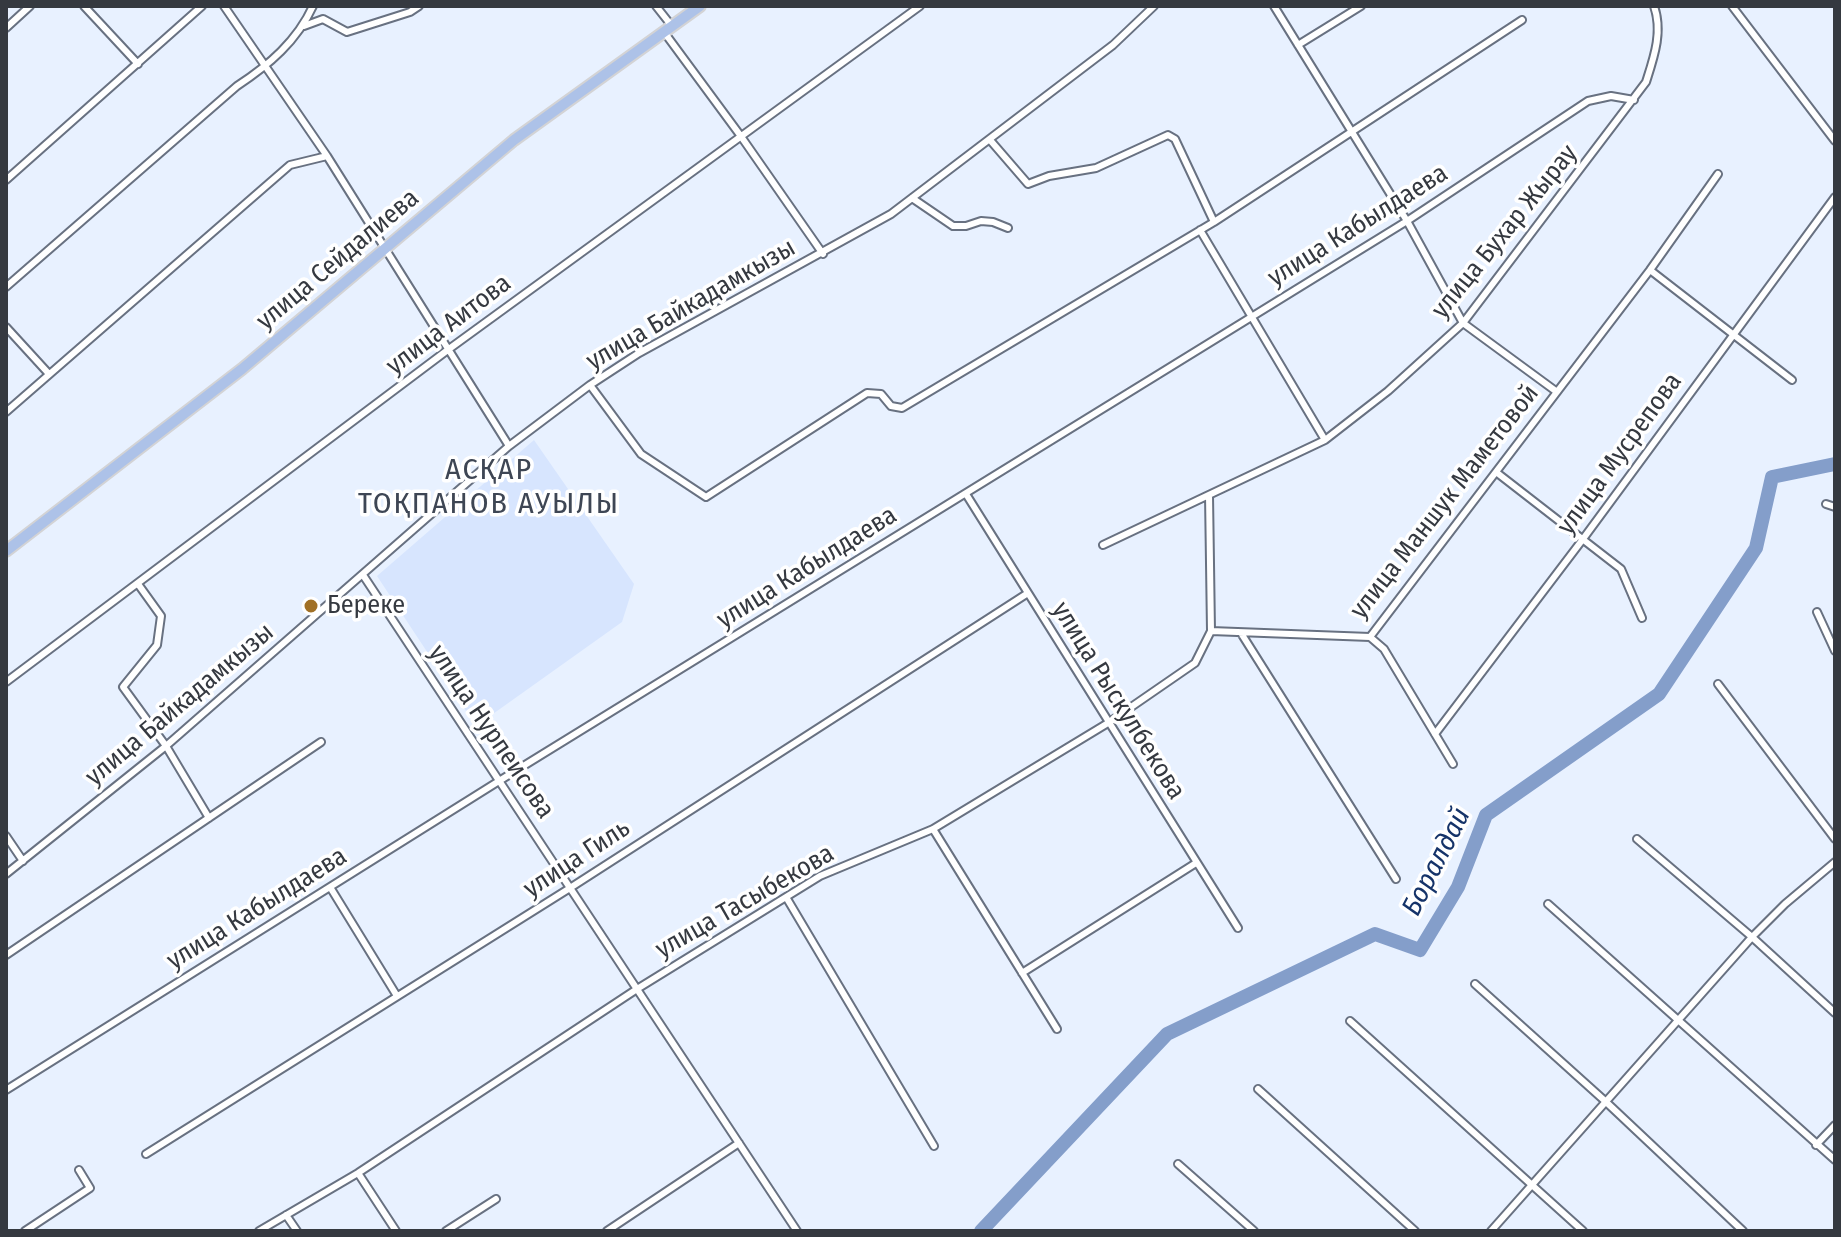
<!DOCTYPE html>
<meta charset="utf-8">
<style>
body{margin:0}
#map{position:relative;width:1841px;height:1237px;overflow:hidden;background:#e8f1ff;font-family:"Fira Sans Condensed",sans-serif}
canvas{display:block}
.frame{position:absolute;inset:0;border:8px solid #353940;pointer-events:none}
</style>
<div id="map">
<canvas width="1841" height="1237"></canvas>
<div class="frame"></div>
</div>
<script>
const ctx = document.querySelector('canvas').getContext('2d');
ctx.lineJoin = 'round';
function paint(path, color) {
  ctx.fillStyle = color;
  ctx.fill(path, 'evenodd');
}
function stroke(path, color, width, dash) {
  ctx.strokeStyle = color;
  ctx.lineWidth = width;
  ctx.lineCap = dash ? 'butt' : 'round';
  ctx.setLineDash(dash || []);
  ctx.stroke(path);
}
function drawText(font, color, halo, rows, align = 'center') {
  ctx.font = font + ' "Fira Sans Condensed",sans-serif';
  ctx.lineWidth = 7;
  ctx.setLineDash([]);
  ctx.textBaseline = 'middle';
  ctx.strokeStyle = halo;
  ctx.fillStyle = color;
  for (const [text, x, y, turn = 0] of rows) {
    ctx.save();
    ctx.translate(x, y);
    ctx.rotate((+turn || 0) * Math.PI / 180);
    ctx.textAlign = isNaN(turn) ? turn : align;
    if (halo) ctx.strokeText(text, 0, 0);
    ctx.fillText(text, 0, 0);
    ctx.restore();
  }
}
paint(new Path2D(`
 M534,440L634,584L622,622L476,726L377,576Z`), '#d7e5fe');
stroke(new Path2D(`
 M981,1231L1167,1034L1375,934L1420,950L1458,887L1486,815L1659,694L1756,548L1772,477L1835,464`), '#849eca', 14);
const minor = new Path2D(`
 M84,6L138,64
 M224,6L327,156L509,446
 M656,6L671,25
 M1274,6L1407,221L1463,323L1557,392
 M1732,6L1835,141
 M304,26L323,19L347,32L410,12L419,6
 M6,28L30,6
 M664,32L740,135L823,254
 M1298,45L1361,6
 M990,140L1028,184L1049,176L1096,168L1168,135L1175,139L1214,222
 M6,180L202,6
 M912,198L953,226H966L981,221L993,222L1008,228
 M1200,230L1325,440
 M1650,270L1792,380
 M6,287L237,86C269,65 297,41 313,6
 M6,327L49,374
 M590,385L641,454L706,497L867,393L881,394L891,406L902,408L1214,222L1522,20
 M6,412L290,165L327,156
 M1496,472L1621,569L1642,618
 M966,494L1238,928
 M1826,504L1835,507
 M1103,545L1325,440L1388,391L1463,323L1646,82C1654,57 1663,32 1654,6
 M363,575L797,1231
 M138,584L161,616L157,645L123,687L166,746L209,818
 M1817,612L1835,651
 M1211,631L1370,637
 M1241,633L1396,879
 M1370,637L1650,270L1718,174
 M1370,637L1384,649L1453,764
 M6,682L449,349L920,6
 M1718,684L1835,839
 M1435,734L1583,539L1835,197
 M933,829L1057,1029
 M6,836L23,861
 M1637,839L1752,937L1835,1013
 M6,874L166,746L509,446L590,385L639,353L891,214L1113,45L1154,6
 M330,887L397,996
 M786,897L934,1146
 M1548,904L1835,1160
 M6,955L321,742
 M1022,973L1196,863
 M1475,984L1605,1101L1743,1231
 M1350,1021L1583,1231
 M1258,1089L1415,1231
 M6,1090L499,781L1407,221L1588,101L1611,96L1634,100
 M1816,1145L1835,1125
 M146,1154L570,888L1028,593
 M1178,1164L1254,1231
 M358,1173L396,1231
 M286,1215L297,1231
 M25,1231L90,1188L79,1170
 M259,1231L358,1173L637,989L820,876L933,829L1108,723L1195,663L1211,631L1209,495
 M446,1231L496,1199
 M607,1231L739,1143
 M1491,1231L1752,937L1785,904L1835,862`);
const primary = new Path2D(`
 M6,551L242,369L514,140L700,6`);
stroke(minor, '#687181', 10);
stroke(primary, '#d3d3d5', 14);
stroke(minor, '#fff', 6);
stroke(primary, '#adc2e8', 10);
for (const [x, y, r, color] of [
 [311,606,8,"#a17025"]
]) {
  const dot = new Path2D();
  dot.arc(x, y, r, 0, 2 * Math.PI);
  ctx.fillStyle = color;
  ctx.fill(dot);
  stroke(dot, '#fff', 3);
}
drawText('26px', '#353940', '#fff', [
 ["улица Кабылдаева",1358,226,-32],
 ["улица Бухар Жырау",1505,232,-51],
 ["улица Сейдалиева",338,260,-40],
 ["улица Байкадамкызы",691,305,-30],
 ["улица Аитова",449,325,-37],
 ["улица Мусрепова",1620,454,-54],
 ["улица Маншук Маметовой",1445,502,-52],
 ["улица Кабылдаева",807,568,-32],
 ["улица Рыскулбекова",1118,701,58],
 ["улица Байкадамкызы",180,705,-40],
 ["улица Нурпеисова",491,732,56],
 ["улица Гиль",577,859,-33],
 ["улица Тасыбекова",745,902,-30],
 ["улица Кабылдаева",257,909,-32]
]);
drawText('26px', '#353940', '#fff', [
 ["Береке",327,606]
], 'left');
drawText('italic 28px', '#153369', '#fff', [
 ["Боралдай",1437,862,-63]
]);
ctx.letterSpacing = '2px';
drawText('30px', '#3e4654', '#fff', [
 ["АСҚАР",489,471],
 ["ТОҚПАНОВ АУЫЛЫ",489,505]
]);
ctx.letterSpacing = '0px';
</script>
